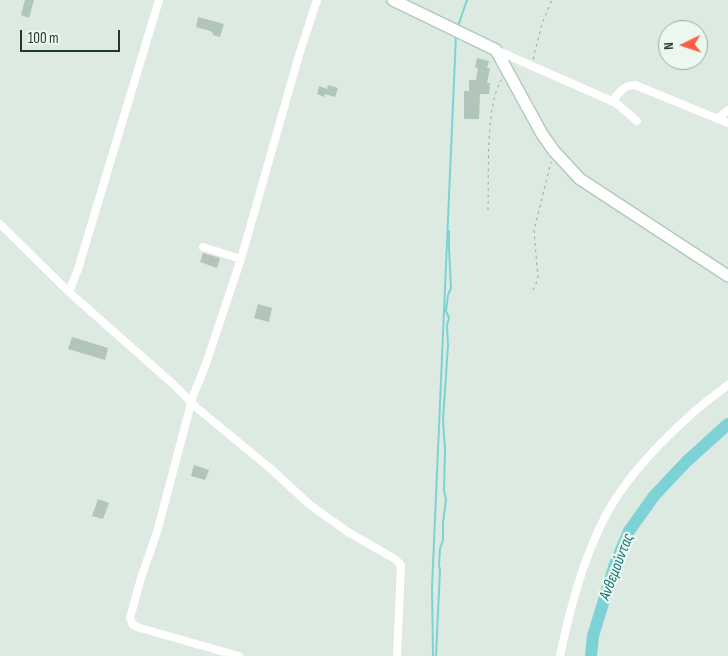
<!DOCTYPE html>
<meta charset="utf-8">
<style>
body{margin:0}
#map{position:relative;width:728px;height:656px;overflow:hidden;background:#dceae2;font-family:"Sofia Sans Condensed",sans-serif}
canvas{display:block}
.north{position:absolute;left:658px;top:20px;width:50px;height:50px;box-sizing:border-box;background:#ecf7f0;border:1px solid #99aba3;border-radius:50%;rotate:266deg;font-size:14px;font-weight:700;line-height:20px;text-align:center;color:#1d3a2f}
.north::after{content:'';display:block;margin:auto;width:18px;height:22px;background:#ff5e45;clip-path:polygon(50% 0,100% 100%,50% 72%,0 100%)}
.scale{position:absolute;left:20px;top:30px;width:100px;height:22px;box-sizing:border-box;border:2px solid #1d3a2f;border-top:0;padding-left:6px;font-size:15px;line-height:18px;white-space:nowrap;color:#1d3a2f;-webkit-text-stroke:4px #ecf7f0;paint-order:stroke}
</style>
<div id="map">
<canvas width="728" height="656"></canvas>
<div class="north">N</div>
<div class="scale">100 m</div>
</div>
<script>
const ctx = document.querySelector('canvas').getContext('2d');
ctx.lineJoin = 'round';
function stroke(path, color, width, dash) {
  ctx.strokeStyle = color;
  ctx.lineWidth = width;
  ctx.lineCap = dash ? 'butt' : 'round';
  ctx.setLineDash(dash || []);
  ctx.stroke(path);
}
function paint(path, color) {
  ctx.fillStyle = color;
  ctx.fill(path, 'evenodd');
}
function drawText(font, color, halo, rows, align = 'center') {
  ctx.font = font + ' "Sofia Sans Condensed",sans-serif';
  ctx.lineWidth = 4.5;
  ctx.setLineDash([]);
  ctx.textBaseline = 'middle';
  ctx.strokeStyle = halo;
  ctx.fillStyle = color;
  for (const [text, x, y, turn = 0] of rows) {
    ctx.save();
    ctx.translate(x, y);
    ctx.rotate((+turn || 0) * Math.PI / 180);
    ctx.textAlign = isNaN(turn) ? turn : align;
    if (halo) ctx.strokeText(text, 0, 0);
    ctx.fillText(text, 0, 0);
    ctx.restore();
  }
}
stroke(new Path2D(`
 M458,26L467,0
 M433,656L432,588L456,35
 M436,656L440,570L439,565L440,549L443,540V523L446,499L444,491L445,450L443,420L448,345L447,325L449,318L446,311L448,295L451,288L449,249V231`), '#7dd2d5', 2);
stroke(new Path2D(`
 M591,656L593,636L615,564L629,531L654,496L686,462L728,424`), '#7dd2d5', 12);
paint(new Path2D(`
 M25,0H34L29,18L21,15Z
 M198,17L224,24L220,37L213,35V33L210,31L196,27Z
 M477,58L489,61L487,68H490L487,83H490L489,94H480L479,119H464V91H469V80H476L478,68H475Z
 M328,85L338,88L335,97L325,94L324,97L317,94L319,86L327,89Z
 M203,253L220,258L217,268L200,262Z
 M258,304L272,308L269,322L254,318Z
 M72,337L108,348L105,360L68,349Z
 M194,465L209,470L205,480L191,476Z
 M98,499L109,503L103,519L92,516Z`), '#b1c5bb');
const secondary = new Path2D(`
 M393,0L496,50L542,134L554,151L580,179L728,276`);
stroke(secondary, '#aecbbd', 14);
stroke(new Path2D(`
 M533,59L542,24L552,0
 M488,210C489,178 485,104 502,79
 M533,290L538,279L534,230L551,162`), '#79b199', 1, [2.5, 4]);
stroke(new Path2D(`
 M496,50L616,103L637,121
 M613,102C617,93 625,85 635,85L728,123
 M718,119L728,110
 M0,224L69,292L173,384L197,408L271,469L310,505L348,532L395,559L401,565L397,656
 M203,247L241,259
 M69,292L78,269L159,0
 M239,656L140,628L133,625L130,618L141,578L157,532L193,396L206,364L241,259L299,55L317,0
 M560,656C570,609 583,558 606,515C631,468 685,416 728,385`), '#fff', 8);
stroke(secondary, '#fff', 11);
drawText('italic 16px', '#13747a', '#ecf7f0', [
 ["Ανθεμούντας",617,567,-69]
]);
</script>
